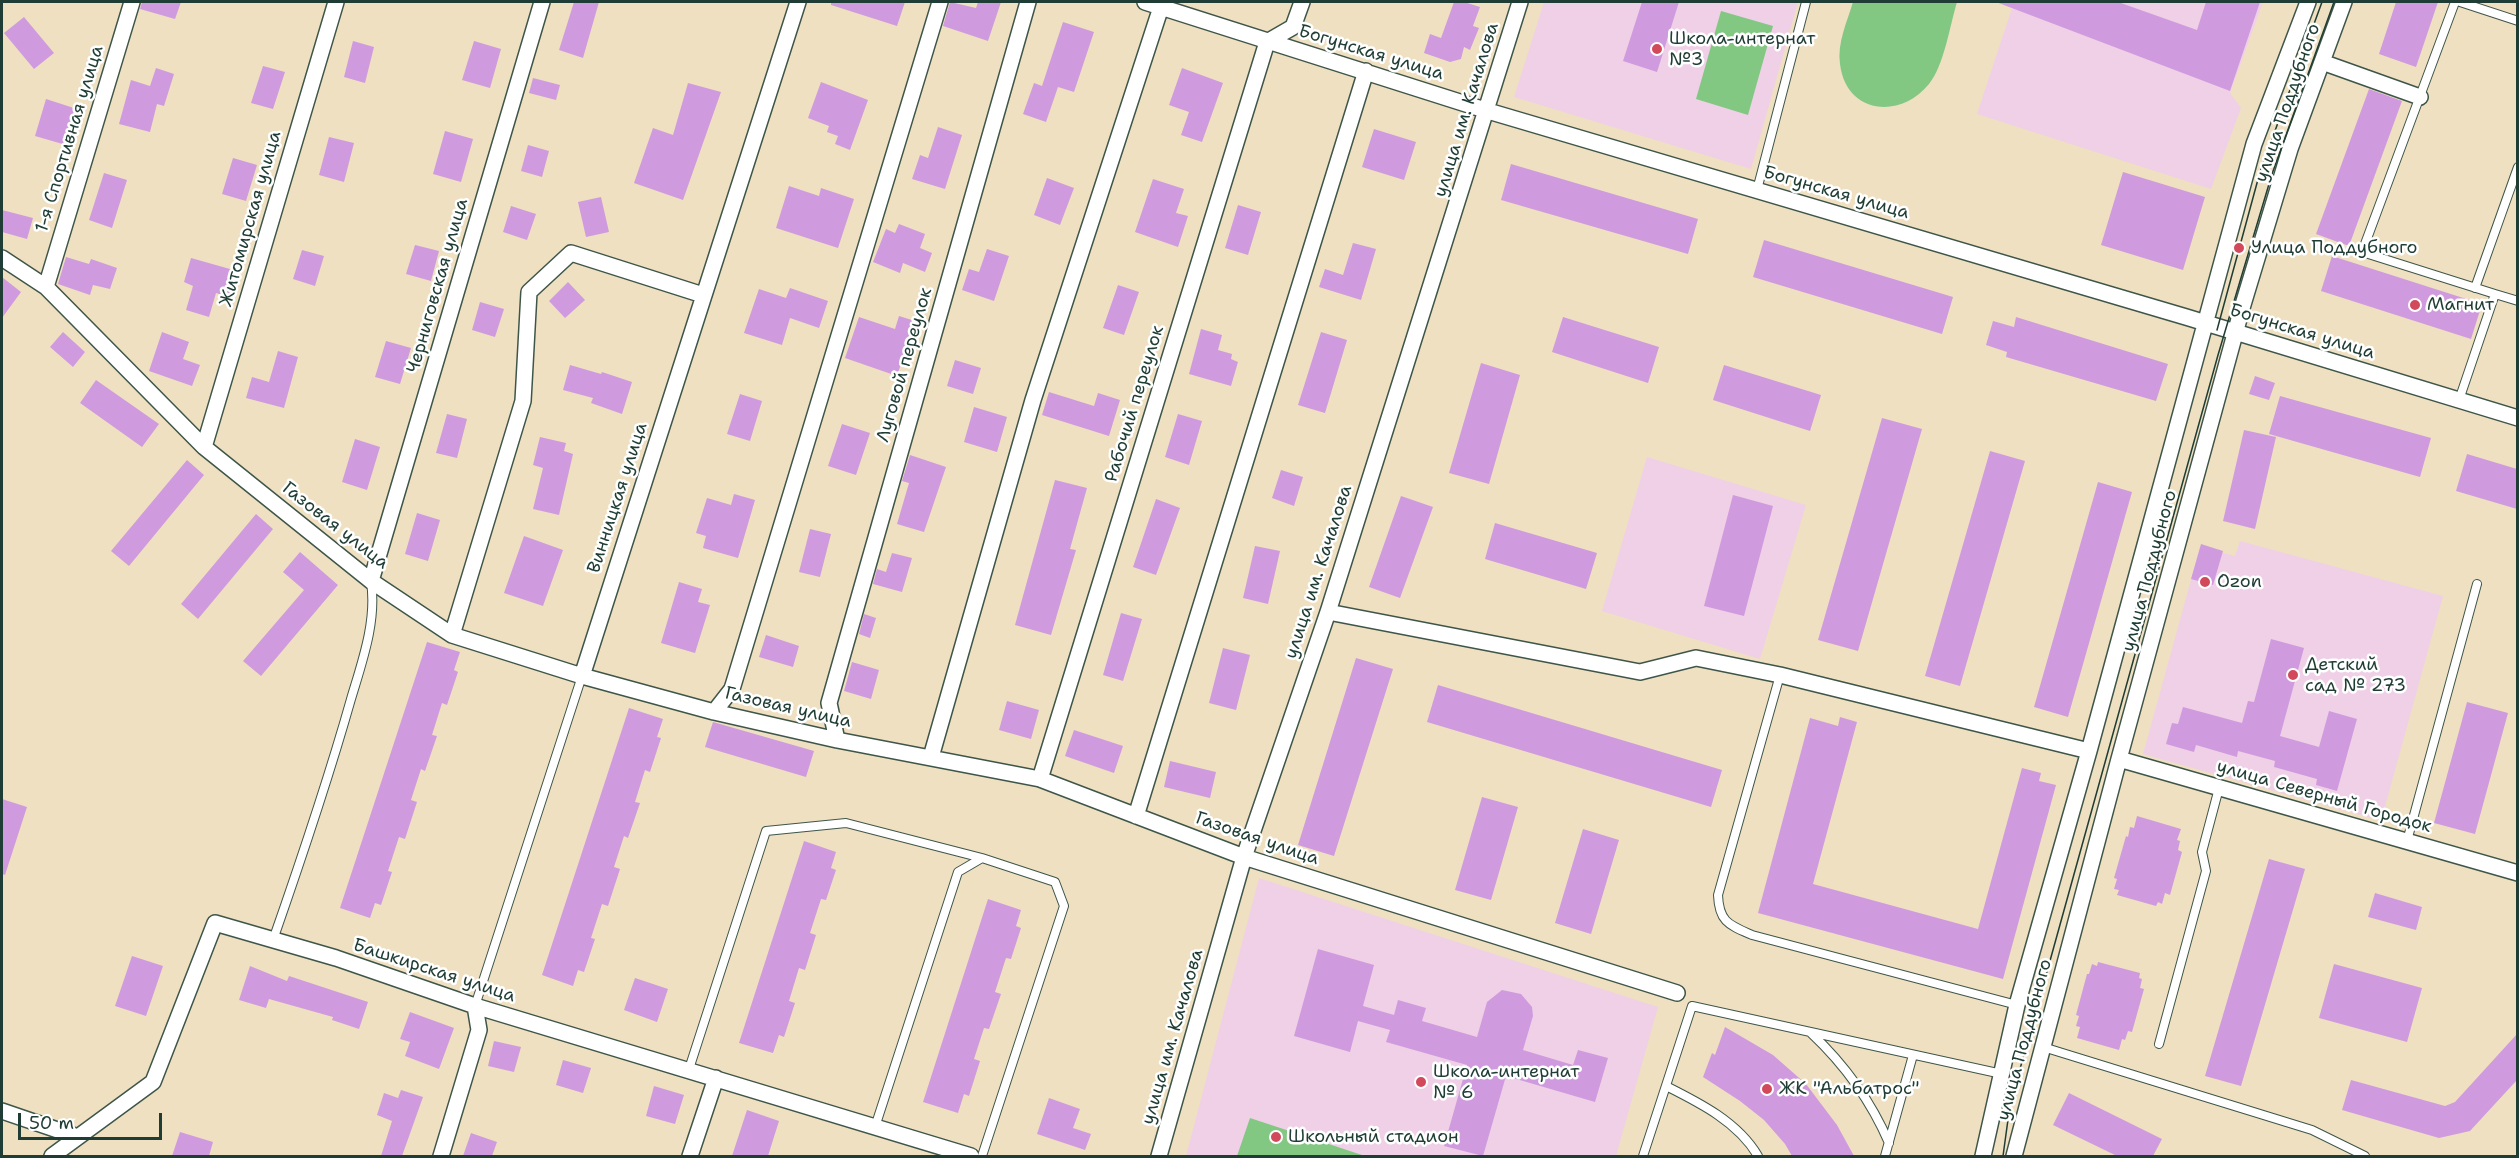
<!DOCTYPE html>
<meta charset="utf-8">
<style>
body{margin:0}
#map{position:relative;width:2519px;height:1158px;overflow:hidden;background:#efe0c1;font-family:"Shantell Sans",sans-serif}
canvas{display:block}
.frame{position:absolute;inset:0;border:3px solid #1f3d34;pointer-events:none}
.scale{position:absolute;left:18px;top:1113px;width:144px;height:27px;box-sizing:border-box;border:3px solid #1f3d34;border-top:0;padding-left:8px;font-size:18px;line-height:21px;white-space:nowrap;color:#1f3d34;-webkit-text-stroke:4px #fff;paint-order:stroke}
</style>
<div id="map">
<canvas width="2519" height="1158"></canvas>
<div class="frame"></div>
<div class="scale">50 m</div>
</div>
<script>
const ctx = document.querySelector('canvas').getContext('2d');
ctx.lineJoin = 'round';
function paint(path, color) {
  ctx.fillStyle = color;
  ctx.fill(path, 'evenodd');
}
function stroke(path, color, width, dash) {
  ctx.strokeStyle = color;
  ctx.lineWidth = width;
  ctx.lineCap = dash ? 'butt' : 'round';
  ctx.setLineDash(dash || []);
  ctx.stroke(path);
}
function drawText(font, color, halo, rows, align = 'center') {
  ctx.font = font + ' "Shantell Sans",sans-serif';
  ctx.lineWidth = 5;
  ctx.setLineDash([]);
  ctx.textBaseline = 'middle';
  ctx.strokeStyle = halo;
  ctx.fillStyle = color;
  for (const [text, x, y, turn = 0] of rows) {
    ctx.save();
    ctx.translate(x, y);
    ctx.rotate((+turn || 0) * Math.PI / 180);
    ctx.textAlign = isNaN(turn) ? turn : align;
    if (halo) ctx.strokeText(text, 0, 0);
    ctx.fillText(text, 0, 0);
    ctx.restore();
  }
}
paint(new Path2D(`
 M1544,2H1798L1751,169L1514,97Z
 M2014,2H2263L2230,93L2241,108L2211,189L1977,114Z
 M1647,457L1806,505L1760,659L1602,611Z
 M2240,541L2443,596L2381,821L2143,754L2200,547L2235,556Z
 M1259,878L1658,1007L1616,1156H1186Z`), '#efd0e7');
paint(new Path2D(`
 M1853,2H1957C1950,25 1944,66 1929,84C1900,120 1846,114 1840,64C1837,43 1847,22 1853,2Z
 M1721,11L1773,26L1748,115L1696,99Z
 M1250,1118L1365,1156H1237Z`), '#82c883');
paint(new Path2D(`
 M142,2H181L175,19L140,9Z
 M574,2H599L583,58L559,50Z
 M831,2H905L897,26L831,5Z
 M950,2L976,8L978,2H1001L988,41L943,26Z
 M1454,2H1464L1480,7L1473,26L1479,28L1470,50L1464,47L1461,59L1450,62L1424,53L1430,34L1441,38Z
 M1642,2H1679L1657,72L1623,61Z
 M1996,2H2118L2197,30L2206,2H2260L2230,91Z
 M2396,2H2438L2416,67L2379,54Z
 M24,17L54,53L34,69L4,33Z
 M1063,22L1094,32L1074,92L1058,87L1046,122L1023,114L1034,83L1042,86Z
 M353,41L374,47L365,83L344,77Z
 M474,41L501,49L490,88L462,80Z
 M263,66L285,72L273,109L251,103Z
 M156,68L174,74L164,106L157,104L150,132L119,124L131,80L150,86Z
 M1182,68L1223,83L1202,142L1181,135L1189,112L1169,105Z
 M533,78L560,85L556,100L529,93Z
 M821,82L868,100L850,150L835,144L838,136L827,132L829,126L808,118Z
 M688,83L721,92L683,200L634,183L653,128L673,135Z
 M2369,89L2402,101L2349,246L2316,234Z
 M46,99L77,109L66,145L35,136Z
 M938,127L962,135L945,189L912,179L920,155L928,158Z
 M1374,129L1416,142L1404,180L1362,167Z
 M445,131L473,139L461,182L433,174Z
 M329,137L354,143L344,182L319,175Z
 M528,145L549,151L542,177L521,171Z
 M233,158L257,165L246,201L222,194Z
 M1511,164L1698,219L1688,254L1501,200Z
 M2123,172L2205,197L2183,270L2101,245Z
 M104,173L127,180L112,228L89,220Z
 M1047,178L1074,188L1060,225L1034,215Z
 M1153,179L1184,189L1176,213L1188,216L1178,247L1135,232Z
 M789,186L819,196L821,188L854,199L838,248L776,228Z
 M601,197L609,232L586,237L578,202Z
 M1238,205L1261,212L1248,255L1225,248Z
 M511,206L536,214L527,240L503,232Z
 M2,210L33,218L27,239L2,232Z
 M899,224L925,234L920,248L932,253L925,272L903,263L900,273L873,262L886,229L895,233Z
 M1764,240L1953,297L1942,334L1753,277Z
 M1353,243L1376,249L1361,300L1319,287L1325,269L1343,275Z
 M415,245L439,251L431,281L406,274Z
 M987,249L1009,256L994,301L962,290L969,269L979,272Z
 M302,250L324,256L315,286L293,279Z
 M2332,256L2482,304L2471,339L2321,291Z
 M66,257L89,264L91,259L117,268L110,289L93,285L90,295L58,284Z
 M191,258L237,271L229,297L216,293L209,317L186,310L193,286L184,282Z
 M2,277L21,292L2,318Z
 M568,282L585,300L565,318L549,301Z
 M1118,285L1139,292L1124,335L1103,328Z
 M790,288L828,301L819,328L790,318L782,345L744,333L759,289L786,298Z
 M480,302L504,309L495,337L472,330Z
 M899,316L915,321L897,376L845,358L859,317L895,329Z
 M1563,317L1659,347L1648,383L1552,352Z
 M2016,317L2168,364L2156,401L2006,357L2007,352L1986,345L1993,321L2014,327Z
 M1201,329L1222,335L1218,350L1232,354L1231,359L1238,362L1231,386L1189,374Z
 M63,332L85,352L73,367L50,347Z
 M162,332L189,342L183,359L200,365L192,386L149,371Z
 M1321,332L1347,340L1325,413L1298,405Z
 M386,341L411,348L400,384L375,377Z
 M278,351L298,357L284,408L246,398L252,377L269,382Z
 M955,360L981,368L973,394L947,386Z
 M1481,363L1520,375L1489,484L1449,473Z
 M570,365L601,374L602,372L632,382L622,414L591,403L593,398L563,390Z
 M1724,365L1821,395L1810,431L1713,400Z
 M2255,376L2275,383L2269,400L2249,394Z
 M96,380L159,424L142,447L80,403Z
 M1049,392L1094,406L1098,393L1120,400L1109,436L1042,415Z
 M740,394L762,401L750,441L727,434Z
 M2280,396L2431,438L2420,477L2269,434Z
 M974,407L1007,417L997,452L964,442Z
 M447,414L467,419L457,458L436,453Z
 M1178,414L1202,421L1189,465L1165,457Z
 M1882,418L1922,429L1858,651L1818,640Z
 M842,424L870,433L856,475L828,466Z
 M2244,430L2276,437L2255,529L2223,521Z
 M540,437L566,443L564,451L573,454L559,515L533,509L543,468L533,465Z
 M355,439L380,447L367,490L342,482Z
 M1990,451L2025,461L1960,686L1925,676Z
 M2467,454L2517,469V509L2456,491Z
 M910,455L946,467L924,532L897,524L909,483L902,481Z
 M187,460L204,475L129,566L111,551Z
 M1281,470L1303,477L1294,506L1272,498Z
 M1055,480L1087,488L1070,549L1076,550L1051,635L1015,625Z
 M2098,482L2132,492L2068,717L2034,707Z
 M734,494L755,500L738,558L703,548L706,536L696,533L707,498L731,505Z
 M1733,495L1773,506L1744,616L1704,606Z
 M1401,496L1433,507L1400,598L1369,587Z
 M1156,499L1180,508L1156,575L1133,567Z
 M417,513L440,520L428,561L405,554Z
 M256,514L273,529L198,619L181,604Z
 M1495,523L1597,553L1586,589L1485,559Z
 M810,529L831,534L820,577L799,572Z
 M524,536L563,550L543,606L504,593Z
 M2201,544L2223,551L2213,585L2191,579Z
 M1255,546L1280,551L1268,604L1243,598Z
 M300,552L338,585L261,676L243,661L304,590L283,572Z
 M892,553L912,558L902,592L873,584L877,569L886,572Z
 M679,582L702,589L698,602L710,605L695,653L661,643Z
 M1121,613L1142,619L1123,681L1103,675Z
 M864,614L876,618L870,638L859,634Z
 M766,635L799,646L793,667L759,657Z
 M2271,639L2304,648L2280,736L2319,747L2329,711L2357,719L2337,791L2316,785L2317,779L2274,767L2275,761L2238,751L2237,757L2196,745L2194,752L2166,744L2172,723L2178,724L2183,707L2242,723L2248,701L2254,702Z
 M427,642L460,652L454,670L458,672L447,705L442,703L432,735L437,736L425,771L421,769L411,800L417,802L405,839L399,837L388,871L392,872L381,905L375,903L370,918L340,908Z
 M1223,648L1250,655L1236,710L1209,703Z
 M1356,658L1393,669L1334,856L1298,845Z
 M852,662L879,670L871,699L844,691Z
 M1438,685L1722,770L1711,807L1427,722Z
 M1007,701L1039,710L1031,739L999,730Z
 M2467,702L2508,713L2475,834L2434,823Z
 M629,708L663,719L657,737L661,738L650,772L645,770L635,802L640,803L628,838L624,836L614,867L620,869L608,906L602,904L591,938L595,939L584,972L578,970L573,986L542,975Z
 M1840,717L1857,722L1813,884L1978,929L2022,768L2041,773L2039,781L2056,785L2003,979L1758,913L1810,718L1838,726Z
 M713,722L814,751L806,777L705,747Z
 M1074,730L1123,746L1114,773L1065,756Z
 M1170,761L1216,772L1210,798L1164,787Z
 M1482,797L1518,807L1491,900L1455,890Z
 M2,799L27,807L5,875L2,874Z
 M2137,816L2181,829L2177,840L2180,841L2178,850L2182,852L2170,895L2165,893L2162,904L2158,902L2156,906L2117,895L2119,890L2114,889L2117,879L2114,878L2126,836L2128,837L2130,827L2134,828Z
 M1583,829L1619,840L1591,934L1555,923Z
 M804,841L836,852L831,868L836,870L826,900L821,899L810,933L816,935L805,970L799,968L789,1001L795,1003L784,1037L779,1035L773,1053L739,1043Z
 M2269,859L2305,869L2241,1086L2205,1076Z
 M2375,893L2422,907L2416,930L2368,917Z
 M988,899L1021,910L1016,926L1021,928L1011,959L1006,958L995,992L1001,994L989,1029L984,1028L974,1059L980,1061L969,1096L964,1094L958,1113L923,1102Z
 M1318,949L1374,965L1363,1006L1394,1015L1398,1000L1426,1008L1422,1021L1477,1037L1487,1002L1502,990L1521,994L1532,1007L1533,1016L1523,1050L1573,1065L1578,1050L1608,1058L1595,1102L1506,1076L1483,1156L1444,1146L1467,1065L1386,1042L1390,1030L1358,1021L1350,1052L1294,1036Z
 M132,956L163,966L146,1016L115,1006Z
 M2098,962L2140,973L2139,978L2142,979L2140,988L2144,989L2132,1032L2128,1031L2125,1040L2122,1039L2119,1050L2077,1038L2080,1027L2076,1026L2079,1016L2076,1015L2087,974H2089L2092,964L2097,966Z
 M2334,964L2422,988L2407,1042L2319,1018Z
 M250,966L287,981L289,976L368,1002L359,1029L332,1020L333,1017L269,999L266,1008L239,1000Z
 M635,978L668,989L657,1022L624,1010Z
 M410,1012L454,1028L439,1069L405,1056L410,1042L400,1039Z
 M1725,1027L1773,1055L1806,1084L1837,1125L1854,1156H1792L1785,1144L1764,1120L1740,1101L1703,1077L1712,1053L1715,1055Z
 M2517,1034V1080L2470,1131L2439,1138L2342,1110L2351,1080L2445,1106L2455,1102Z
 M494,1041L521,1047L514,1072L488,1066Z
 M563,1060L591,1068L583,1093L556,1085Z
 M654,1086L684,1095L675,1124L646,1116Z
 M401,1090L423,1097L402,1156H381L392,1121L377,1115L384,1093L398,1098Z
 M2069,1093L2162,1139L2153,1156H2117L2053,1125Z
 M1049,1098L1080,1109L1073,1128L1091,1134L1085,1150L1037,1134Z
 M747,1110L779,1121L768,1156H732Z
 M180,1132L213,1142L209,1156H172Z
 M471,1133L497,1142L492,1156H463Z`), '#cf9bde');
const service = new Path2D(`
 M2455,2L2362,252L2495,294L2459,400
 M2460,2L2518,21
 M1757,190L1806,2
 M2475,288L2518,167
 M2495,294L2518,301
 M1780,675L1718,895C1719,922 1729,925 1752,935L2017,1005
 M2407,841L2477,584
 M273,940C301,860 328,780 351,699C362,662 377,621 371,582
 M475,1006L582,676
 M1811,1033C1844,1064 1871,1101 1889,1143
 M2159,1044L2206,871L2202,852L2219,788
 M2043,1047L2312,1130L2365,1156
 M689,1069L766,831L846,823L982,858
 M1666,1086C1700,1103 1738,1122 1758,1156
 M875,1127L958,872L982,858L1055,882L1064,906L982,1156
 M1643,1156L1692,1006L2002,1074
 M1885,1156L1913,1055`);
const minor = new Path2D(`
 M1145,2L1488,111L2186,317L2518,418
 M2322,62L2420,97
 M2,258L46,287L204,447L371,581L452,635L582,676L714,712L837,740L1040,779L1244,857L1677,993
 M46,287L132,2
 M204,447L336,2
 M371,581L542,2
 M1328,612L1640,672L1696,658L1780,675L2089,751
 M452,635L523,401L529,292L571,253L703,295
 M582,676L798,2
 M714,712L732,689L940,2
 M837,740L829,703L1028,2
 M931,757L1033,400L1161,7
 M2119,759L2518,873
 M1040,779L1267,42L1293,27L1302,2
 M1136,816L1366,71
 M2,1111L78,1137L153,1082L215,923L336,958L475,1006L971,1156
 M52,1156L78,1137
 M441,1156L479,1030L475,1006
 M690,1156L716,1078
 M1159,1156L1244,857L1328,612L1520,2
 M1983,1156L2017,1005L2089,751L2254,144L2308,2
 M2014,1156L2119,759L2242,308L2290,149L2344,2`);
stroke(service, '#3e5549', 10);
stroke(minor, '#3e5549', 18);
stroke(service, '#fff', 8);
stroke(minor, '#fff', 15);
stroke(new Path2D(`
 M2217,330L2260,172L2322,2
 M2003,1156L2010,1105L2218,355L2272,174L2334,2`), '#1f3d34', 1.5);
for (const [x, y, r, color] of [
 [1657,49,6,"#d1495b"],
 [2239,248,6,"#d1495b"],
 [2415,305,6,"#d1495b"],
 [2205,582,6,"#d1495b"],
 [2293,675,6,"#d1495b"],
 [1421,1082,6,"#d1495b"],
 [1767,1089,6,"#d1495b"],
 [1276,1137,6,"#d1495b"]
]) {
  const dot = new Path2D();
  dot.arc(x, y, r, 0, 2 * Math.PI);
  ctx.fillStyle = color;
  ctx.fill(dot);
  stroke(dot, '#fff', 2);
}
drawText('18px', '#1f3d34', '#fff', [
 ["Школа-интернат",1669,39],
 ["№3",1669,60],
 ["Улица Поддубного",2251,248],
 ["Магнит",2427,305],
 ["Ozon",2217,582],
 ["Детский",2305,665],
 ["сад № 273",2305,686],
 ["Школа-интернат",1433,1072],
 ["№ 6",1433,1093],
 ["ЖК \"Альбатрос\"",1779,1089],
 ["Школьный стадион",1288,1137]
], 'left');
drawText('18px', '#1f3d34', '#fff', [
 ["Богунская улица",1371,53,17],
 ["улица Поддубного",2288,103,-71],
 ["улица им. Качалова",1467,110,-73],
 ["1-я Спортивная улица",70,139,-73],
 ["Богунская улица",1836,193,16],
 ["Житомирская улица",251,219,-74],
 ["Черниговская улица",438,286,-74],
 ["Богунская улица",2302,332,17],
 ["Луговой переулок",905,365,-74],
 ["Рабочий переулок",1135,404,-73],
 ["Винницкая улица",618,498,-72],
 ["Газовая улица",335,526,38],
 ["улица Поддубного",2150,571,-75],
 ["улица им. Качалова",1319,572,-72],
 ["Газовая улица",788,708,13],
 ["улица Северный Городок",2324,797,16],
 ["Газовая улица",1257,839,19],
 ["Башкирская улица",434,971,18],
 ["улица им. Качалова",1173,1037,-74],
 ["улица Поддубного",2025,1040,-75]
]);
</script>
